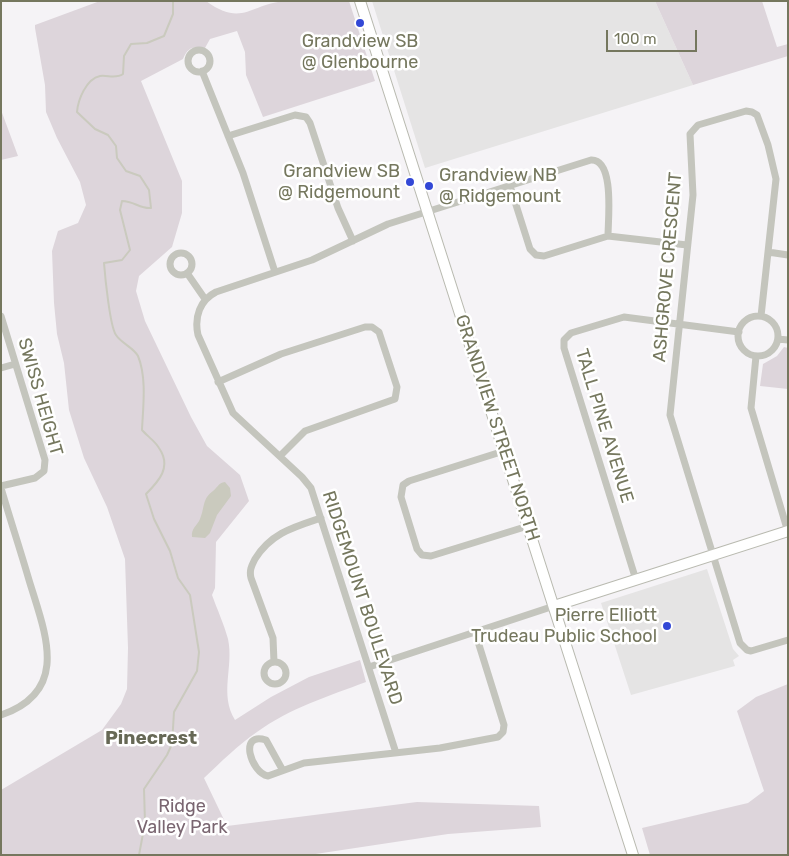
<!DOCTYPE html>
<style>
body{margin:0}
#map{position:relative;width:789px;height:856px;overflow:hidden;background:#f5f3f6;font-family:Rubik,sans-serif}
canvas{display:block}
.frame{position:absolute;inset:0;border:2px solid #75775e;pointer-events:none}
.scale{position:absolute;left:606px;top:30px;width:91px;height:22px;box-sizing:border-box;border:2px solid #75775e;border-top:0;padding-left:6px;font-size:15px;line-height:18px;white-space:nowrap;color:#75775e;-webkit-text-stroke:4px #fff;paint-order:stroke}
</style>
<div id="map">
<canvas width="789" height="856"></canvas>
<div class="frame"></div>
<div class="scale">100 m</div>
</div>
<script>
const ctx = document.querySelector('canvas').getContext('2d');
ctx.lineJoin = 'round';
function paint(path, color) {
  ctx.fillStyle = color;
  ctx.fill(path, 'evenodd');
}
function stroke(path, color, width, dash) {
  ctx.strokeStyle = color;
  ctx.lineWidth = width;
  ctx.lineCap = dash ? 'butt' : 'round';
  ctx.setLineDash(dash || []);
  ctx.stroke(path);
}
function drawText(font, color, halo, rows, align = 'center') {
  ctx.font = font + ' Rubik,sans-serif';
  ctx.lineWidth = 5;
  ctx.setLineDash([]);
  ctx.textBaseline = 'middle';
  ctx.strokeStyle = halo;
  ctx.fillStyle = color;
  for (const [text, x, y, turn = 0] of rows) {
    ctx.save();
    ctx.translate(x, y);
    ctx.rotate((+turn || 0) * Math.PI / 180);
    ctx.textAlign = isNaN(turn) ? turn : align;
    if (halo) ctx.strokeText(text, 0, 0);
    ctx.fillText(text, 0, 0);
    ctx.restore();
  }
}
paint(new Path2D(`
 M372,1H655L693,85L425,168Z
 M707,569L733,649L739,656L733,660L735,666L631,695L601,603Z`), '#e5e4e4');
paint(new Path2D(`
 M100,1H206C243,28 251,3 286,1C307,0 328,1 349,1L375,81L263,117L246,75L245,52L237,31L210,39L205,48C194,45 187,48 183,59L141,81L182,181V213L172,247L139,276L136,291L145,321L191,417L207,446L240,475L249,501L216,542L215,588L212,595C217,609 224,624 228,639C234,667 219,694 235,720L271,697L309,677L360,660L366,682C329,696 290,708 257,732C238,745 221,762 204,778L227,826L417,802L539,806L541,827L448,834L309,855H1V790L102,730L121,704L127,689L128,648L125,559L107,507L84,458L69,410L64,363L57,334L54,303L52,251L58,231L78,223L86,205L80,182L57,138L46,112L45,85L35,28V25Z
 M655,1H762L777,47L788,44V56L693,85Z
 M1,110L18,156L1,160Z
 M784,347L788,348V389L760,386L763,364L777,356Z
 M788,684V855H650L642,828L748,803L764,791L737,711L756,697Z`), '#ddd5db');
paint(new Path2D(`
 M225,482L230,488L231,496L217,515L210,533L205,538L192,537C191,528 197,526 200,519C205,507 202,499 213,491C218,487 218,483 225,482Z`), '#cacabe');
stroke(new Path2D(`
 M139,855L145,823L144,789L167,755L172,744L174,712L197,671L199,652L190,595L178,578L170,551L154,519L146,494C159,481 172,467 159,448C155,441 147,436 142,430C143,407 147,378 138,356C134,348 121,343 116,335C110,327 105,276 104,263L122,260L130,250L120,210L122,201C134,201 140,209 151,208L149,190L140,176L126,171L117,158L116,146L108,135L95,129L77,112C78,100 86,79 100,76C108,75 116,79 123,74L124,56L131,44L147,43L164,36L173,14V1`), '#cacabe', 2);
const secondary = new Path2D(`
 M360,1L633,855
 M554,606L788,531`);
stroke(secondary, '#b9bab0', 12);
stroke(new Path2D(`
 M188 61a11 11 0 1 1 22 0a11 11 0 1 1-22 0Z
 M202,71L243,173L275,272
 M228,136L295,115L306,117L310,123L338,208L353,241
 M510,186L530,249L536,255L544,256L608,236L687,245
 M768,252L788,255
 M170 264a11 11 0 1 1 22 0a11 11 0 1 1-22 0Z
 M187,273L205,299
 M1,316L45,460L44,471L35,478L1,486
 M761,316L776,179L768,145L757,115L752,112L746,111L698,125L690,134L693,195L670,415L740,643L747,650L751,651L788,640
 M738 336a20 20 0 1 1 40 0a20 20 0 1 1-40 0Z
 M778,339L788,340
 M756,356L751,408L788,532
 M1,368L15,364
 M218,382L281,354L365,327H372L379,332L397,387L395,399L305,431L280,456
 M504,451L409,481L403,485L401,497L417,549L422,555L431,556L528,526
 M1,488C10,519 20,549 29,580C45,633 71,691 1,715
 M636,580L564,348V340L571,333L624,317L739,332
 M274,662L273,638L251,578C249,570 252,565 255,559C271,533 294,527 321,518
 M264 673a11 11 0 1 1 22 0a11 11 0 1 1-22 0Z
 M369,667L554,606
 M396,753L311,488L302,477L233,413L198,335C194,317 200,300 216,292L312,260L388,224L591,160C615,159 608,220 608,236
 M282,769L266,740C238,731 251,773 268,776L304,763L440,748L498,737L503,732L504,725L475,632`), '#c4c5bd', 7);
stroke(secondary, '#fff', 10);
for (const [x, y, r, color] of [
 [360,23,5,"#3348d6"],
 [410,182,5,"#3348d6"],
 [429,186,5,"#3348d6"],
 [667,626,5,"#3348d6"]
]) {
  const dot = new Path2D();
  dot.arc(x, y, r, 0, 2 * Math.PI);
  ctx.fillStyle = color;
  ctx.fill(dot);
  stroke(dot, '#fff', 2);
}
drawText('18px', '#75775e', '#fff', [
 ["Grandview SB",360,42,"center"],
 ["@ Glenbourne",360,63,"center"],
 ["Grandview SB",400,172],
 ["@ Ridgemount",400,193],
 ["Grandview NB",439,176,"left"],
 ["@ Ridgemount",439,197,"left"],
 ["Pierre Elliott",657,616],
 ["Trudeau Public School",657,637]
], 'right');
drawText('18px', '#75775e', '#fff', [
 ["ASHGROVE CRESCENT",668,267,-85],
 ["SWISS HEIGHT",40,397,74],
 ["TALL PINE AVENUE",604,426,73],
 ["GRANDVIEW STREET NORTH",497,428,72],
 ["RIDGEMOUNT BOULEVARD",362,598,72]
]);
drawText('18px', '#7a6671', '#fff', [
 ["Ridge",182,807],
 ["Valley Park",182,828]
]);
drawText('bold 19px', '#666855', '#fff', [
 ["Pinecrest",151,739]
]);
</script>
